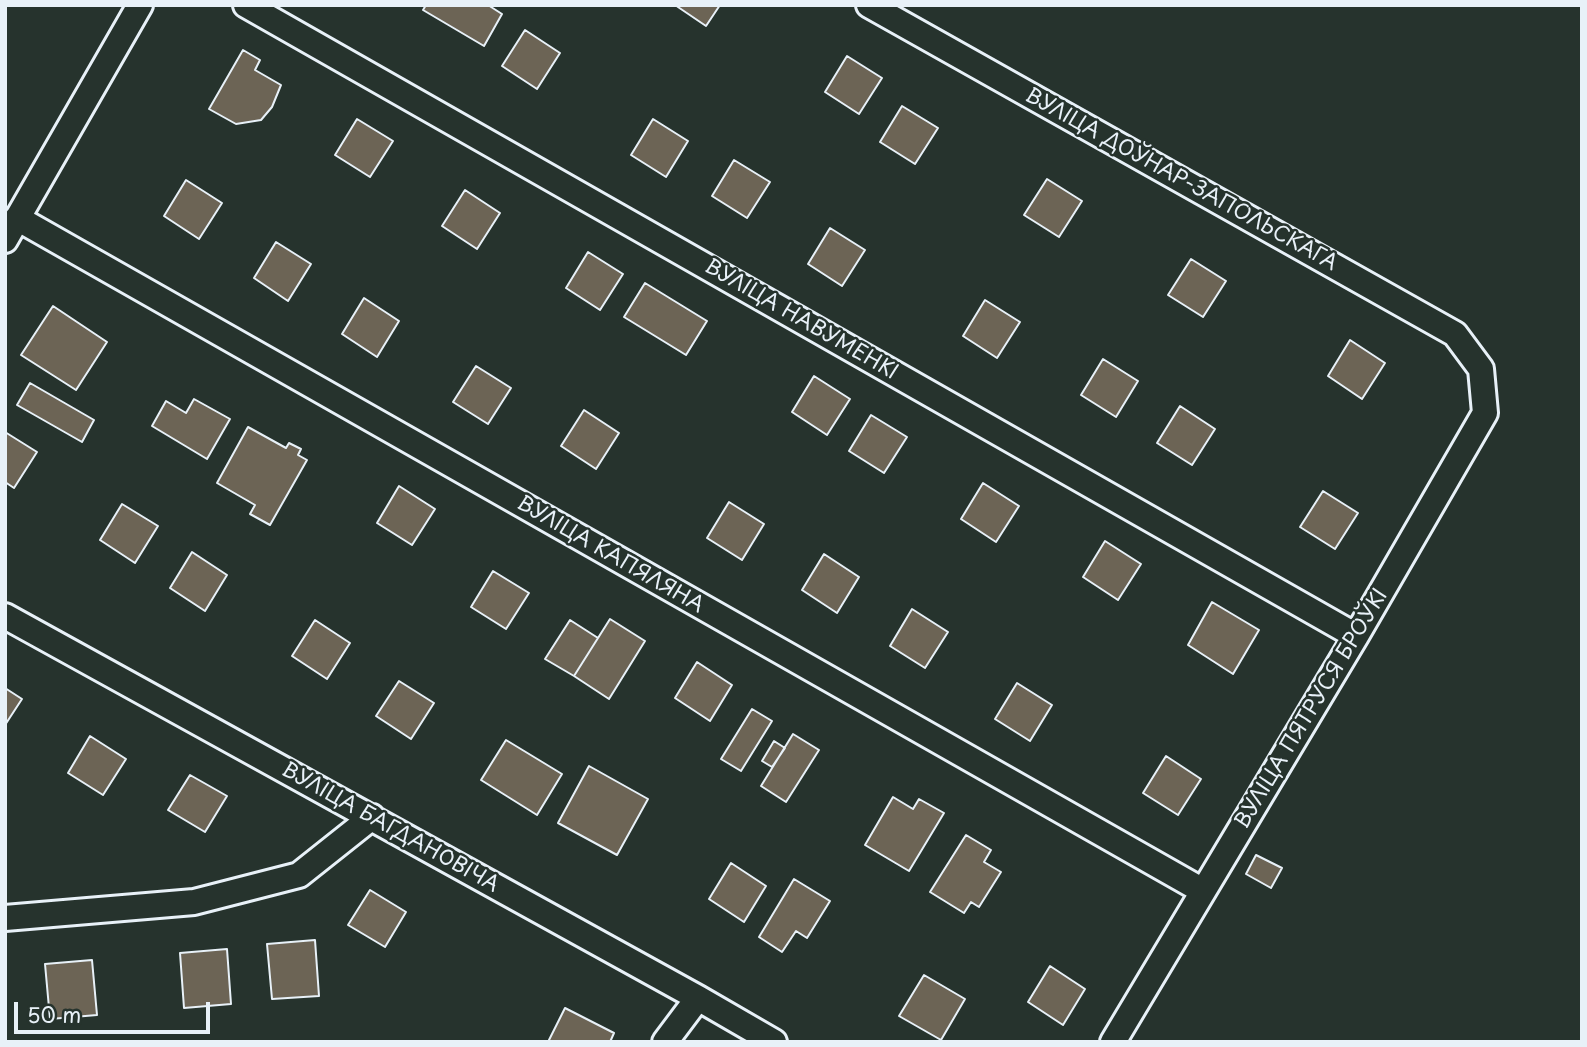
<!DOCTYPE html>
<meta charset="utf-8">
<style>
body{margin:0}
#map{position:relative;width:1587px;height:1047px;overflow:hidden;background:#26332d;font-family:"Playpen Sans",sans-serif}
canvas{display:block}
.frame{position:absolute;inset:0;border:7px solid #e8f1f8;pointer-events:none}
.scale{position:absolute;left:14px;top:1002px;width:196px;height:32px;box-sizing:border-box;border:4px solid #e8f1f8;border-top:0;padding-left:9px;font-size:21px;line-height:24px;white-space:nowrap;color:#e8f1f8;-webkit-text-stroke:5px #26332d;paint-order:stroke}
</style>
<div id="map">
<canvas width="1587" height="1047"></canvas>
<div class="frame"></div>
<div class="scale">50 m</div>
</div>
<script>
const ctx = document.querySelector('canvas').getContext('2d');
ctx.lineJoin = 'round';
function paint(path, color) {
  ctx.fillStyle = color;
  ctx.fill(path, 'evenodd');
}
function stroke(path, color, width, dash) {
  ctx.strokeStyle = color;
  ctx.lineWidth = width;
  ctx.lineCap = dash ? 'butt' : 'round';
  ctx.setLineDash(dash || []);
  ctx.stroke(path);
}
function drawText(font, color, halo, rows, align = 'center') {
  ctx.font = font + ' "Playpen Sans",sans-serif';
  ctx.lineWidth = 5;
  ctx.setLineDash([]);
  ctx.textBaseline = 'middle';
  ctx.strokeStyle = halo;
  ctx.fillStyle = color;
  for (const [text, x, y, turn = 0] of rows) {
    ctx.save();
    ctx.translate(x, y);
    ctx.rotate((+turn || 0) * Math.PI / 180);
    ctx.textAlign = isNaN(turn) ? turn : align;
    if (halo) ctx.strokeText(text, 0, 0);
    ctx.fillText(text, 0, 0);
    ctx.restore();
  }
}
const building = new Path2D(`
 M426,5H488L502,14L484,46L423,10Z
 M675,5H720L706,26Z
 M525,30L560,53L537,89L502,66Z
 M243,50L260,60L255,70L281,85L272,107L261,120L236,124L209,109Z
 M847,56L882,78L859,114L825,92Z
 M902,106L938,128L915,164L880,142Z
 M357,119L393,141L370,177L335,155Z
 M653,119L688,141L666,177L631,155Z
 M734,160L770,182L747,218L712,196Z
 M1047,179L1082,201L1059,237L1024,215Z
 M186,180L222,203L199,239L164,216Z
 M465,190L500,213L477,249L442,226Z
 M830,228L865,250L842,286L808,264Z
 M276,242L311,264L288,301L254,278Z
 M588,252L623,274L600,310L566,288Z
 M1191,259L1226,281L1203,317L1168,295Z
 M645,283L707,321L686,355L624,317Z
 M364,298L399,321L377,357L342,334Z
 M985,300L1020,322L997,358L963,336Z
 M53,306L107,342L76,390L21,355Z
 M1350,340L1385,363L1362,399L1328,376Z
 M1103,359L1138,381L1116,417L1081,395Z
 M476,366L511,388L488,424L453,402Z
 M814,376L850,399L827,435L792,412Z
 M30,383L94,420L82,442L17,405Z
 M194,399L230,419L207,459L152,426L166,401L186,413Z
 M1180,406L1215,429L1192,465L1157,443Z
 M584,410L619,433L596,469L561,446Z
 M871,415L907,437L884,473L849,451Z
 M248,427L286,448L289,443L301,449L298,455L307,460L270,525L250,514L255,505L217,483Z
 M5,432L37,452L14,488L5,482Z
 M983,483L1019,506L996,542L961,519Z
 M399,486L435,509L412,545L377,523Z
 M1323,491L1358,513L1335,549L1300,527Z
 M729,502L764,524L742,560L707,538Z
 M122,504L158,526L135,563L100,540Z
 M1105,541L1141,564L1118,600L1083,577Z
 M192,552L227,575L205,611L170,588Z
 M824,554L859,577L837,613L802,590Z
 M493,571L529,593L506,629L471,607Z
 M1212,602L1259,630L1233,674L1188,645Z
 M912,609L948,632L925,668L890,646Z
 M610,619L645,641L609,699L574,676Z
 M315,620L350,643L327,679L292,656Z
 M570,620L598,638L574,676L545,659Z
 M697,662L732,685L710,721L675,698Z
 M399,681L434,703L411,739L376,716Z
 M1017,683L1052,705L1030,741L995,719Z
 M5,688L22,699L5,725Z
 M752,709L772,721L741,771L721,759Z
 M793,734L819,750L786,802L761,786Z
 M90,736L126,759L103,795L68,773Z
 M506,740L562,774L537,815L481,780Z
 M774,741L785,748L772,767L762,761Z
 M1166,756L1201,779L1178,815L1143,793Z
 M589,766L648,799L617,855L558,823Z
 M190,775L227,796L205,832L168,810Z
 M893,797L913,809L919,799L944,813L909,871L865,845Z
 M966,835L991,850L984,862L1001,872L979,907L971,902L964,913L930,892Z
 M1256,855L1282,868L1271,888L1246,874Z
 M731,863L766,886L744,922L709,899Z
 M794,879L830,901L807,938L796,931L782,952L759,937Z
 M370,890L406,912L385,947L348,925Z
 M315,940L319,996L272,999L267,944Z
 M227,949L231,1004L184,1008L180,953Z
 M92,960L97,1015L50,1019L45,964Z
 M1050,966L1085,989L1063,1025L1028,1002Z
 M924,975L965,999L941,1040L899,1016Z
 M565,1008L614,1033L610,1042H548Z`);
paint(building, '#6c6455');
stroke(building, '#e8f1f8', 2);
const minor = new Path2D(`
 M246,5L1356,636
 M869,5L1455,334L1481,369L1485,413L1356,636L1113,1042
 M17,218L1203,891
 M5,240L140,5
 M5,616L698,998L774,1042
 M5,918L194,902L299,875L372,817
 M665,1042L698,998`);
stroke(minor, '#e8f1f8', 30);
stroke(minor, '#26332d', 24);
drawText('21px', '#e8f1f8', '#26332d', [
 ["ВУЛІЦА ДОЎНАР-ЗАПОЛЬСКАГА",1181,180,29],
 ["ВУЛІЦА НАВУМЕНКІ",801,320,30],
 ["ВУЛІЦА КАПЯЛЯНА",610,555,30],
 ["ВУЛІЦА ПЯТРУСЯ БРОЎКІ",1312,709,-59],
 ["ВУЛІЦА БАГДАНОВІЧА",390,828,29]
]);
</script>
